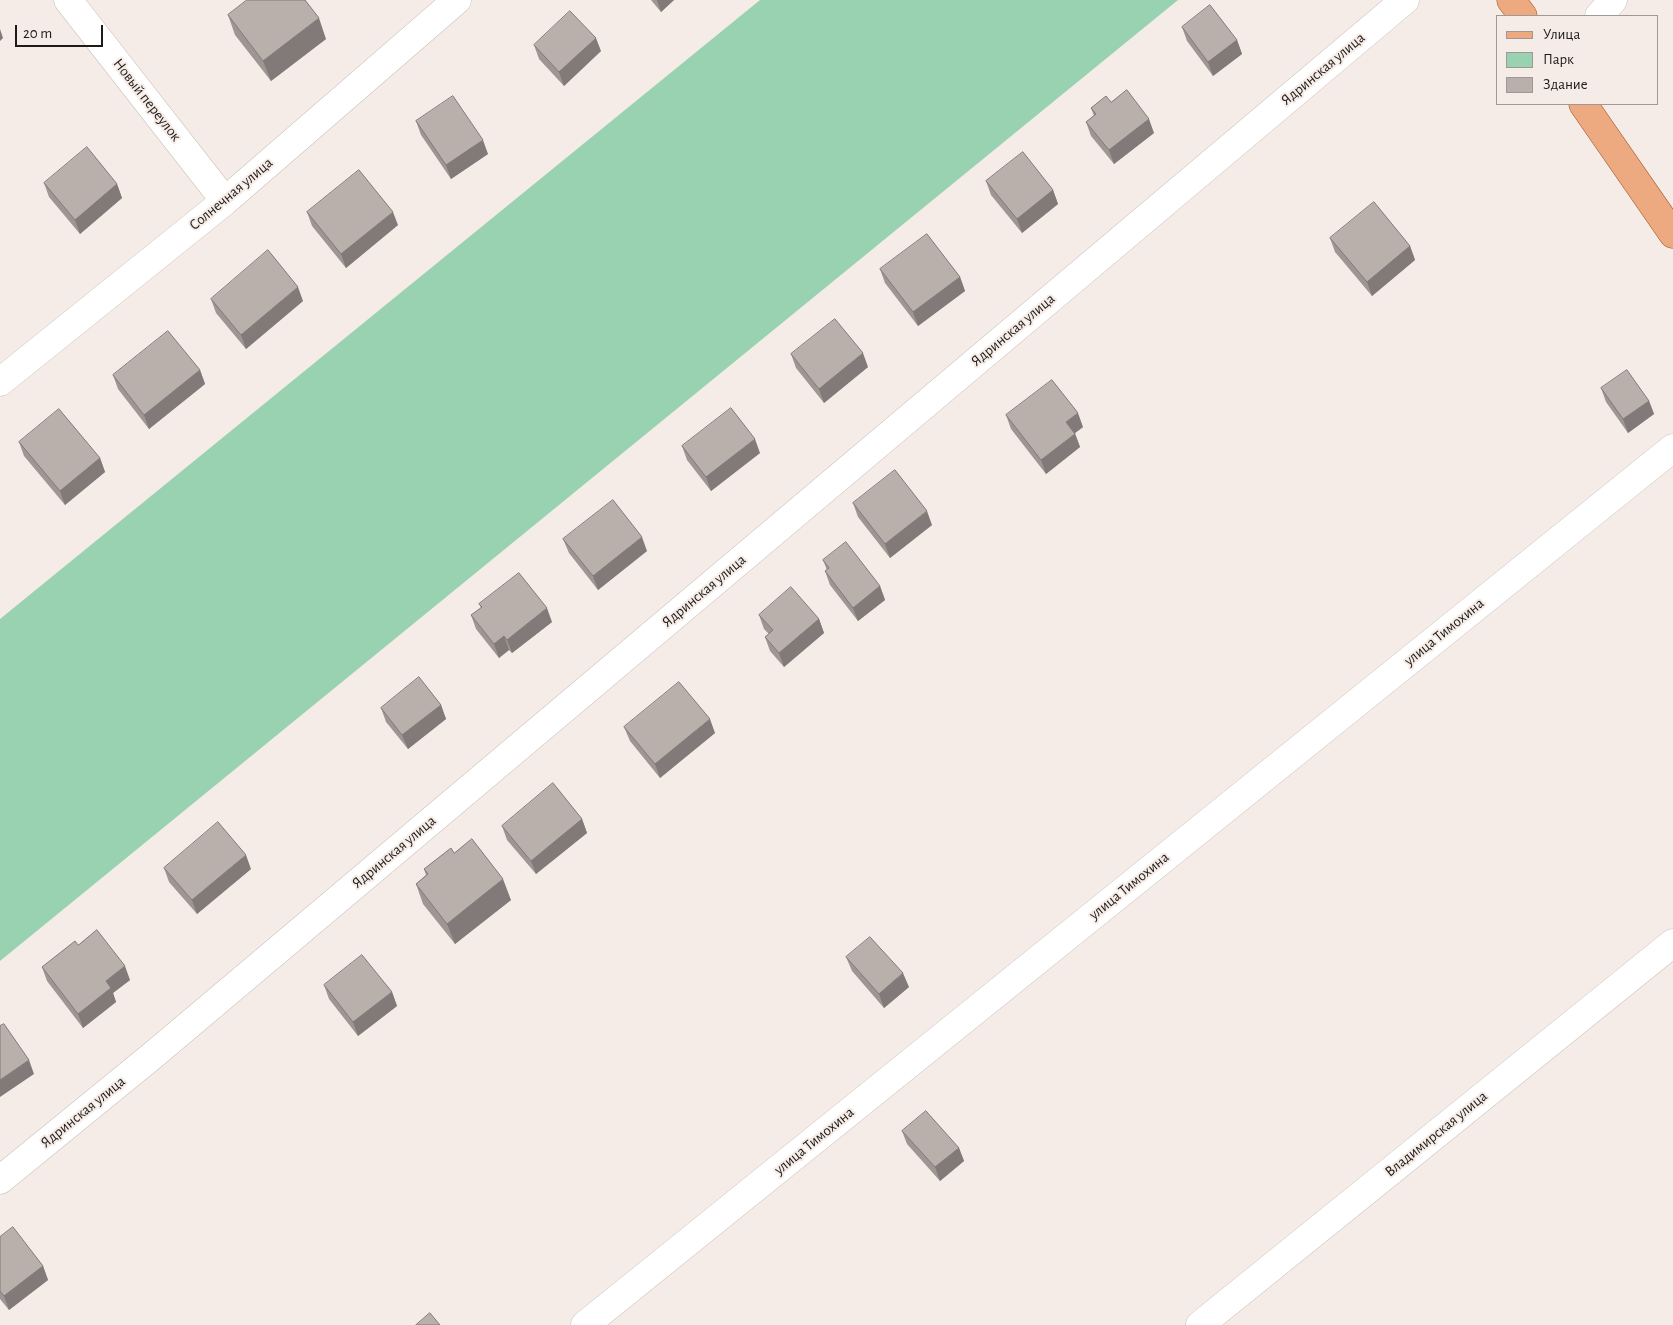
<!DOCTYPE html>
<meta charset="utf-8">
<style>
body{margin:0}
#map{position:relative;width:1673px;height:1325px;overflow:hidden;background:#f6ece7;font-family:"Alegreya Sans",sans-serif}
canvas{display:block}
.legend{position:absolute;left:1496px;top:15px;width:162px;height:90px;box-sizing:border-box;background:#f6ece7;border:1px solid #9f9894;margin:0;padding:6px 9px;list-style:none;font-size:15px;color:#1d1a18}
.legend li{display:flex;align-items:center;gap:10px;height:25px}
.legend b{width:25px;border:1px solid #9f9894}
.scale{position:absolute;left:15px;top:25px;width:88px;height:22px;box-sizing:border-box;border:2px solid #1d1a18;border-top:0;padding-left:6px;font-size:15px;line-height:18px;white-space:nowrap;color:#1d1a18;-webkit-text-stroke:4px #f6ece7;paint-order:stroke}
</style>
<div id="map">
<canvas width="1673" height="1325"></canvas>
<ul class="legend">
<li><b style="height:6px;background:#eda97f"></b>Улица</li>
<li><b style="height:14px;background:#98d2b1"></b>Парк</li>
<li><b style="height:14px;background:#b9afab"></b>Здание</li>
</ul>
<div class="scale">20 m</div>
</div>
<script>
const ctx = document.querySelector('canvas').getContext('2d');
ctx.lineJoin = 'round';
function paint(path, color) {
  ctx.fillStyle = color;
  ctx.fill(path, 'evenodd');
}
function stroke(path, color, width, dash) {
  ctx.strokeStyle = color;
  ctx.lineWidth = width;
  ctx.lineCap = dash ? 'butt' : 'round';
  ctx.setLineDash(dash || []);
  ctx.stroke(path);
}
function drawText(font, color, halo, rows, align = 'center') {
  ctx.font = font + ' "Alegreya Sans",sans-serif';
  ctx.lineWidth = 4;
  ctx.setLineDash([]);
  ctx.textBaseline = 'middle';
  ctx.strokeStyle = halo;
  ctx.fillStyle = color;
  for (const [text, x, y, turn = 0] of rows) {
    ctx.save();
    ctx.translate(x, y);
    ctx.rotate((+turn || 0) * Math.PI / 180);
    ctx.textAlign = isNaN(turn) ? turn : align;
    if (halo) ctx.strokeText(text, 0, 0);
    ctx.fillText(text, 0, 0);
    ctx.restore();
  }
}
paint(new Path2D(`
 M760,0H1178L0,961V619Z`), '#98d2b1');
const minor = new Path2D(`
 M68,0L225,201
 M1599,16L1613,0
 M0,382L225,201L457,0
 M0,1180L152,1056L1405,0
 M585,1325L1673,448
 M1200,1325L1673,943`);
const major = new Path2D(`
 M1511,0L1523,16
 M1583,104L1673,234`);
stroke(minor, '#cac0bc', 29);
stroke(major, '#9c5223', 29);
stroke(minor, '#fff', 28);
stroke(major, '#eda97f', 28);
paint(new Path2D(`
 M651,0H674L661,12Z
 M228,15L326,39L271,81L235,35Z
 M1182,27L1237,40L1242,54L1213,76L1187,41Z
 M534,45L601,51L564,86L539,59Z
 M1111,102L1154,133L1114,164L1091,136L1086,122L1094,116L1091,108Z
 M416,121L488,154L451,179L421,135Z
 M986,181L1053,190L1058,204L1022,233L991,195Z
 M44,183L117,184L122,198L80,234L49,197Z
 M307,212L398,225L346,268L312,226Z
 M1330,238L1410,246L1415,260L1372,296L1335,252Z
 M880,269L960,277L965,291L918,326L885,283Z
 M211,299L303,301L246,349L216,313Z
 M791,354L868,367L824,403L796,368Z
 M200,370L205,384L149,429L118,389L113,375Z
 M1601,388L1649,401L1654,414L1628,433L1606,402Z
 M1006,415L1083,427L1075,433L1080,447L1046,474L1011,429Z
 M19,442L100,458L105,472L65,505L24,456Z
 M682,446L760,453L711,491L687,460Z
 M853,503L932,525L890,558L858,517Z
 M563,539L647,551L598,590L569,553Z
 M823,560L880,586L885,600L858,621L830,585L825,571L827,570Z
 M479,604L552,622L512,653L509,650L499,658L476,629L471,615L481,608Z
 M759,615L819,619L824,633L784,667L770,651L765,637L769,634L764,629Z
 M441,705L446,719L408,749L386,722L381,708Z
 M624,727L715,733L660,778L630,741Z
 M582,819L587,833L536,874L507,840L502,826Z
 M454,853L511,900L455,944L423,904L416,884L426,875L424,869Z
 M164,868L251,869L197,914L169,882Z
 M78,945L130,980L113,993L116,1002L83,1028L47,981L42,967Z
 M846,957L909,987L884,1008L852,971Z
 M324,985L392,992L397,1006L358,1036L329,999Z
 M902,1131L959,1148L964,1161L940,1181L907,1144Z
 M0,1237L43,1266L48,1280L9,1310L0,1299Z`), '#9f9693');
paint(new Path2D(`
 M657,0H674L661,12Z
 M319,18L326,39L271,81L263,61Z
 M0,29L3,38L0,41Z
 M596,38L601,51L564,86L559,72Z
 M1237,40L1242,54L1213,76L1208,62Z
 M1149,119L1154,133L1114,164L1109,150Z
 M483,140L488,154L451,179L446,165Z
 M117,184L122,198L80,234L75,220Z
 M1053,190L1058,204L1022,233L1017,219Z
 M393,212L398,225L346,268L341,254Z
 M1410,246L1415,260L1372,296L1367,282Z
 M960,277L965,291L918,326L913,312Z
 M298,287L303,301L246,349L241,335Z
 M863,353L868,367L824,403L819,389Z
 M200,370L205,384L149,429L144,415Z
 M1649,401L1654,414L1628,433L1623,419Z
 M1078,413L1083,427L1071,436L1066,422Z
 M1075,434L1080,447L1046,474L1041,460Z
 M755,439L760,453L711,491L706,477Z
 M100,458L105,472L65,505L60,491Z
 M927,511L932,525L890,558L885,544Z
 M642,537L647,551L598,590L593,576Z
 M880,586L885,600L858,621L853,608Z
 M547,608L552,622L512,653L507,640Z
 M819,619L824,633L784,667L779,653Z
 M504,636L509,650L499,658L494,644Z
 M441,705L446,719L408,749L402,735Z
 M710,719L715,733L660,778L655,764Z
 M582,819L587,833L536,874L531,861Z
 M246,855L251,869L197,914L192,900Z
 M503,879L511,900L455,944L447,924Z
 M125,966L130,980L113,993L116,1002L83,1028L78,1014L106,981Z
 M903,973L909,987L884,1008L879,994Z
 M392,992L397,1006L358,1036L353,1022Z
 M29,1060L34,1074L0,1097V1080Z
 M959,1148L964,1161L940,1181L935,1167Z
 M43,1266L48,1280L9,1310L4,1296Z`), '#827a78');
const building = new Path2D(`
 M247,0H305L319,18L263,61L228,15Z
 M1210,5L1237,40L1208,62L1182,27Z
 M570,11L596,38L559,72L534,45Z
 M1127,90L1149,119L1109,150L1086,122L1096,114L1091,108L1106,96L1111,102Z
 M453,96L483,140L446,165L416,121Z
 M87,147L117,184L75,220L44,183Z
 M1023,152L1053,190L1017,219L986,181Z
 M359,170L393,212L341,254L307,212Z
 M1374,202L1410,246L1367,282L1330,238Z
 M927,234L960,277L913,312L880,269Z
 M268,250L298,287L241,335L211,299Z
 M835,319L863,353L819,389L791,354Z
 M168,331L200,370L144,415L113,375Z
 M1627,370L1649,401L1623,419L1601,388Z
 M1052,380L1078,413L1066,422L1075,434L1041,460L1006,415Z
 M731,408L755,439L706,477L682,446Z
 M59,409L100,458L60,491L19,442Z
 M895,470L927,511L885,544L853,503Z
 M613,500L642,537L593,576L563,539Z
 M846,542L880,586L853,608L825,571L829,568L823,560Z
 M519,573L547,608L507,640L504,636L494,644L471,615L482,607L479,604Z
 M791,587L819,619L779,653L765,637L773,630L759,615Z
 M419,677L441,705L402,735L381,708Z
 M679,682L710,719L655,764L624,727Z
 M553,783L582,819L531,861L502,826Z
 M218,822L246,855L192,900L164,868Z
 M472,839L503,879L447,924L416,884L428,874L424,869L451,848L454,853Z
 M97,930L125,966L106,981L111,988L78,1014L42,967L75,941L78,945Z
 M870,937L903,973L879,994L846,957Z
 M362,955L392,992L353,1022L324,985Z
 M4,1024L29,1060L0,1080V1026Z
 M926,1111L959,1148L935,1167L902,1131Z
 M13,1227L43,1266L4,1296L0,1291V1237Z
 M430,1313L440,1325H416Z`);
paint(building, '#b9afab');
stroke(building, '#827a78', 1);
drawText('15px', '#1d1a18', '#f6ece7', [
 ["Ядринская улица",1323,69,-40],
 ["Новый переулок",147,100,52],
 ["Солнечная улица",231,194,-40],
 ["Ядринская улица",1013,330,-40],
 ["Ядринская улица",704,591,-40],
 ["улица Тимохина",1444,632,-39],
 ["Ядринская улица",394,852,-40],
 ["улица Тимохина",1129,886,-39],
 ["Ядринская улица",83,1112,-39],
 ["Владимирская улица",1436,1134,-39],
 ["улица Тимохина",814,1141,-39]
]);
</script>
